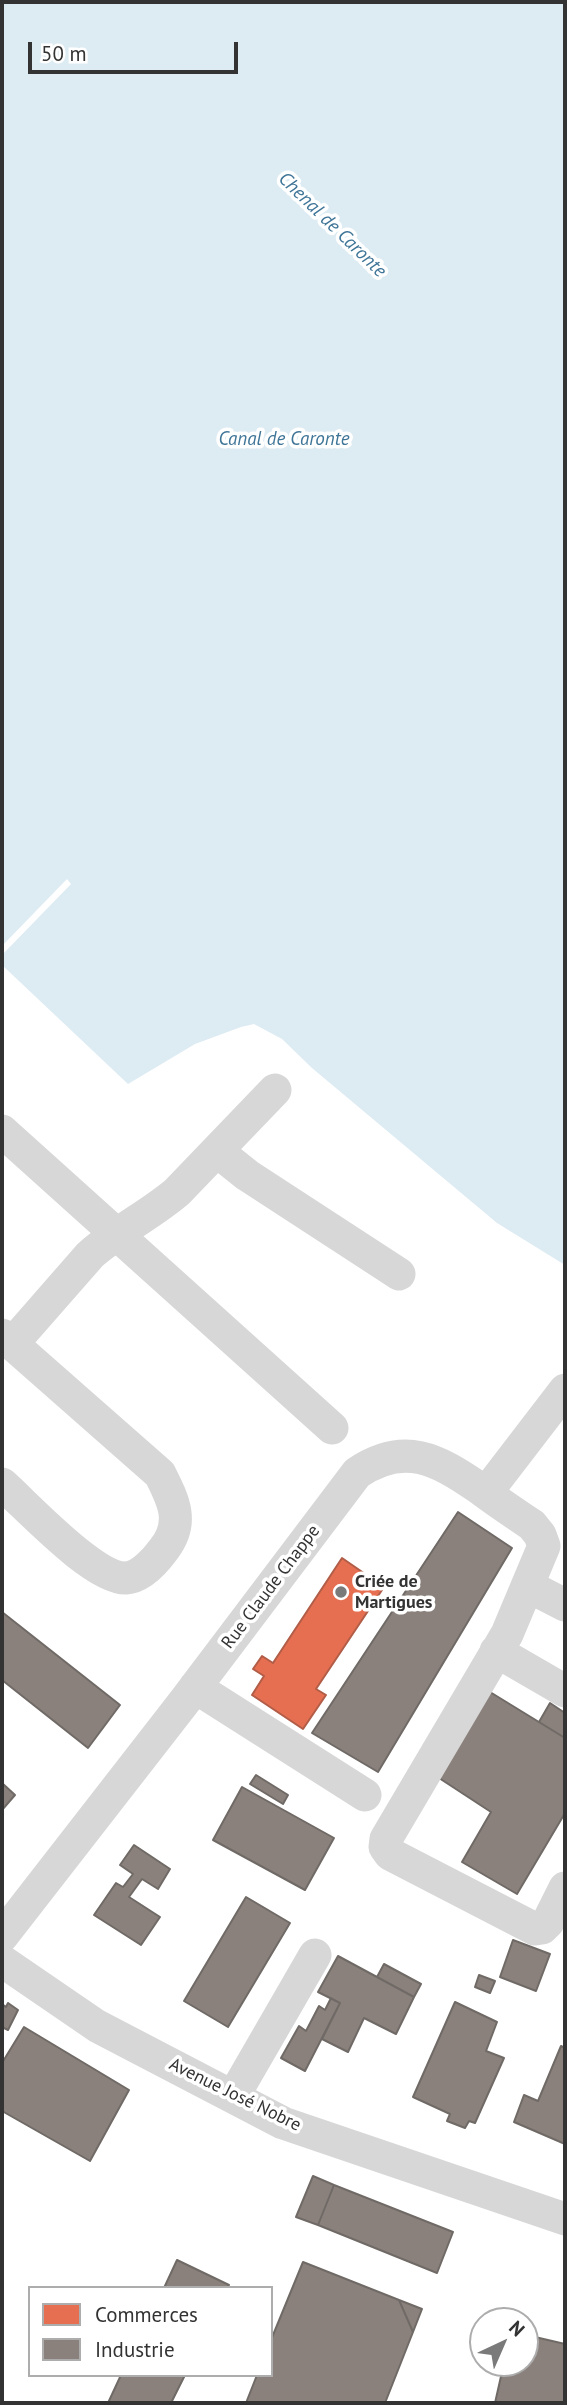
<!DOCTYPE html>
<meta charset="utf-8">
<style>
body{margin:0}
#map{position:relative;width:567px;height:2405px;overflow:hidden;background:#fff;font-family:"PT Sans",sans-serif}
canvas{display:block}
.frame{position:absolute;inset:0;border:4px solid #333;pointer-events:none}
.legend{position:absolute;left:28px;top:2286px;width:245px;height:91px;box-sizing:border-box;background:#fff;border:2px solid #adadad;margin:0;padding:9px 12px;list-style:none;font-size:21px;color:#333}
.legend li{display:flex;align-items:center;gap:14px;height:35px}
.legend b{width:35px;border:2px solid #adadad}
.north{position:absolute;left:469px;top:2307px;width:70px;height:70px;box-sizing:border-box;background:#fff;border:2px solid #adadad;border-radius:50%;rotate:44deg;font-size:19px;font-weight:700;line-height:28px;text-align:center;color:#333}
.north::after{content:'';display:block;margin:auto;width:24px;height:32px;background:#7a7a7a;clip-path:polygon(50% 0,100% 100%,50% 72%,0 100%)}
.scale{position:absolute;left:28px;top:42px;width:210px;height:32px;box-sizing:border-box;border:4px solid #333;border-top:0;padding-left:9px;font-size:21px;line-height:24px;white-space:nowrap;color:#333;-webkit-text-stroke:5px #fff;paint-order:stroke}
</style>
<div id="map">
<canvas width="567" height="2405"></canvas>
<div class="frame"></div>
<ul class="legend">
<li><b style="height:19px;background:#e76f51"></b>Commerces</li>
<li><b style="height:19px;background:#8a817c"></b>Industrie</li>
</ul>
<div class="north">N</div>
<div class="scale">50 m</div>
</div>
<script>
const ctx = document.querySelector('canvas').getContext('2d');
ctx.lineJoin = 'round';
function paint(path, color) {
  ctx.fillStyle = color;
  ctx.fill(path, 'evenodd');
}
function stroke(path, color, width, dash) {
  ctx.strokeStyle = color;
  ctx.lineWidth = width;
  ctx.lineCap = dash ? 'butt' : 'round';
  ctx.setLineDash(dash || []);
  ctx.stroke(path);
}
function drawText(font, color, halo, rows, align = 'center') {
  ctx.font = font + ' "PT Sans",sans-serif';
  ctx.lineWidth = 7;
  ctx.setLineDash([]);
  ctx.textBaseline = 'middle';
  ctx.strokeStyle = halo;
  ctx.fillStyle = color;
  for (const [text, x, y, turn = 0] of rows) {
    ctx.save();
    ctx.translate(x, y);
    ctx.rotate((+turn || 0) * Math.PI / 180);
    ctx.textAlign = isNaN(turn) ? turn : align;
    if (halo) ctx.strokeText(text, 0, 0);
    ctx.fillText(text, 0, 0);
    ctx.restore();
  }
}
paint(new Path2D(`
 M2,2H565V1265L497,1223L312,1068L282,1039L254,1024L241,1027L195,1044L128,1084L2,965V955L71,884L67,879L2,946Z`), '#ddebf3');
const shops = new Path2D(`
 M342,1558L384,1587L316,1689L326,1695L303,1729L252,1695L264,1676L253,1669L262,1656L273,1663Z`);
paint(shops, '#e76f51');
stroke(shops, '#b15d48', 2);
const industry = new Path2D(`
 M458,1512L512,1548L378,1772L312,1733Z
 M2,1612L120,1705L88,1748L2,1680Z
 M490,1692L565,1738V1813L517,1894L462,1862L491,1812L439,1778Z
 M550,1703L565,1713V1738L539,1722Z
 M256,1775L288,1795L283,1804L250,1784Z
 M2,1783L15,1795L2,1810Z
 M242,1787L334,1838L305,1890L213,1840Z
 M134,1845L170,1869L158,1889L142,1879L129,1897L160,1917L141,1945L94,1915L116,1883L123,1887L133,1874L120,1865Z
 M246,1897L290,1923L228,2027L184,2001Z
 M513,1940L550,1954L536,1991L500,1977Z
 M338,1956L414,1997L396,2034L364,2018L348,2052L322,2039L340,2003L318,1992Z
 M384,1964L421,1984L414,1997L377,1977Z
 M479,1975L495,1981L490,1993L475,1987Z
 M331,1998L340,2003L305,2071L281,2058L299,2026L306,2031L319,2006L325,2010Z
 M455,2002L497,2022L486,2051L504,2058L475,2123L469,2121L465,2128L447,2121L450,2114L413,2097Z
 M8,2003L18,2010L8,2030L2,2027V2004L6,2007Z
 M24,2027L129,2090L90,2161L2,2111V2063Z
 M561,2046L565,2048V2144L514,2122L524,2095L538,2101Z
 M313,2176L334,2185L318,2225L296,2217Z
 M334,2185L453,2232L437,2273L318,2225Z
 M177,2260L229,2285L227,2288H164Z
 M303,2262L399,2300L413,2332L385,2403H246L257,2375H271V2340Z
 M399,2300L422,2309L413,2332Z
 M535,2337L565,2344V2403H495L504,2363H525V2343Z
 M121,2375H185L171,2403H108Z`);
paint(industry, '#8a817c');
stroke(industry, '#706a66', 2);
stroke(new Path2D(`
 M2,1131L332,1428
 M217,1151L247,1175L399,1274
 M2,1335L160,1474C173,1500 185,1522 164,1549C156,1560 141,1577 126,1578C94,1579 27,1506 2,1484
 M12,1344L90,1255C117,1231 150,1215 177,1192L275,1090
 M486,1493L565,1390
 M528,1586L565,1605
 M496,1651L565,1691
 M195,1687L365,1795
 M2,1936L184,1702L357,1473C404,1441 437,1459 479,1488C496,1501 514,1513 532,1525L540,1535L544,1546L507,1634L386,1839L385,1847L390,1854L535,1929L542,1928L548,1922L565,1888
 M2,1961L97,2026L283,2123L565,2219
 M233,2097L315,1955`), '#d7d7d7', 33);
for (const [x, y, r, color] of [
 [341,1592,7,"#7a7a7a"]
]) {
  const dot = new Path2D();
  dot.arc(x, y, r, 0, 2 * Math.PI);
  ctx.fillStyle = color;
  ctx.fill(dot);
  stroke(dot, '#fff', 2.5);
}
drawText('bold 18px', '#333', '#fff', [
 ["Criée de",355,1582],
 ["Martigues",355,1603]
], 'left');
drawText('18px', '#333', '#fff', [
 ["Rue Claude Chappe",271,1587,-53],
 ["Avenue José Nobre",235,2095,26]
]);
drawText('italic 19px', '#3f7597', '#fff', [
 ["Chenal de Caronte",332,225,44],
 ["Canal de Caronte",284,440]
]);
</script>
